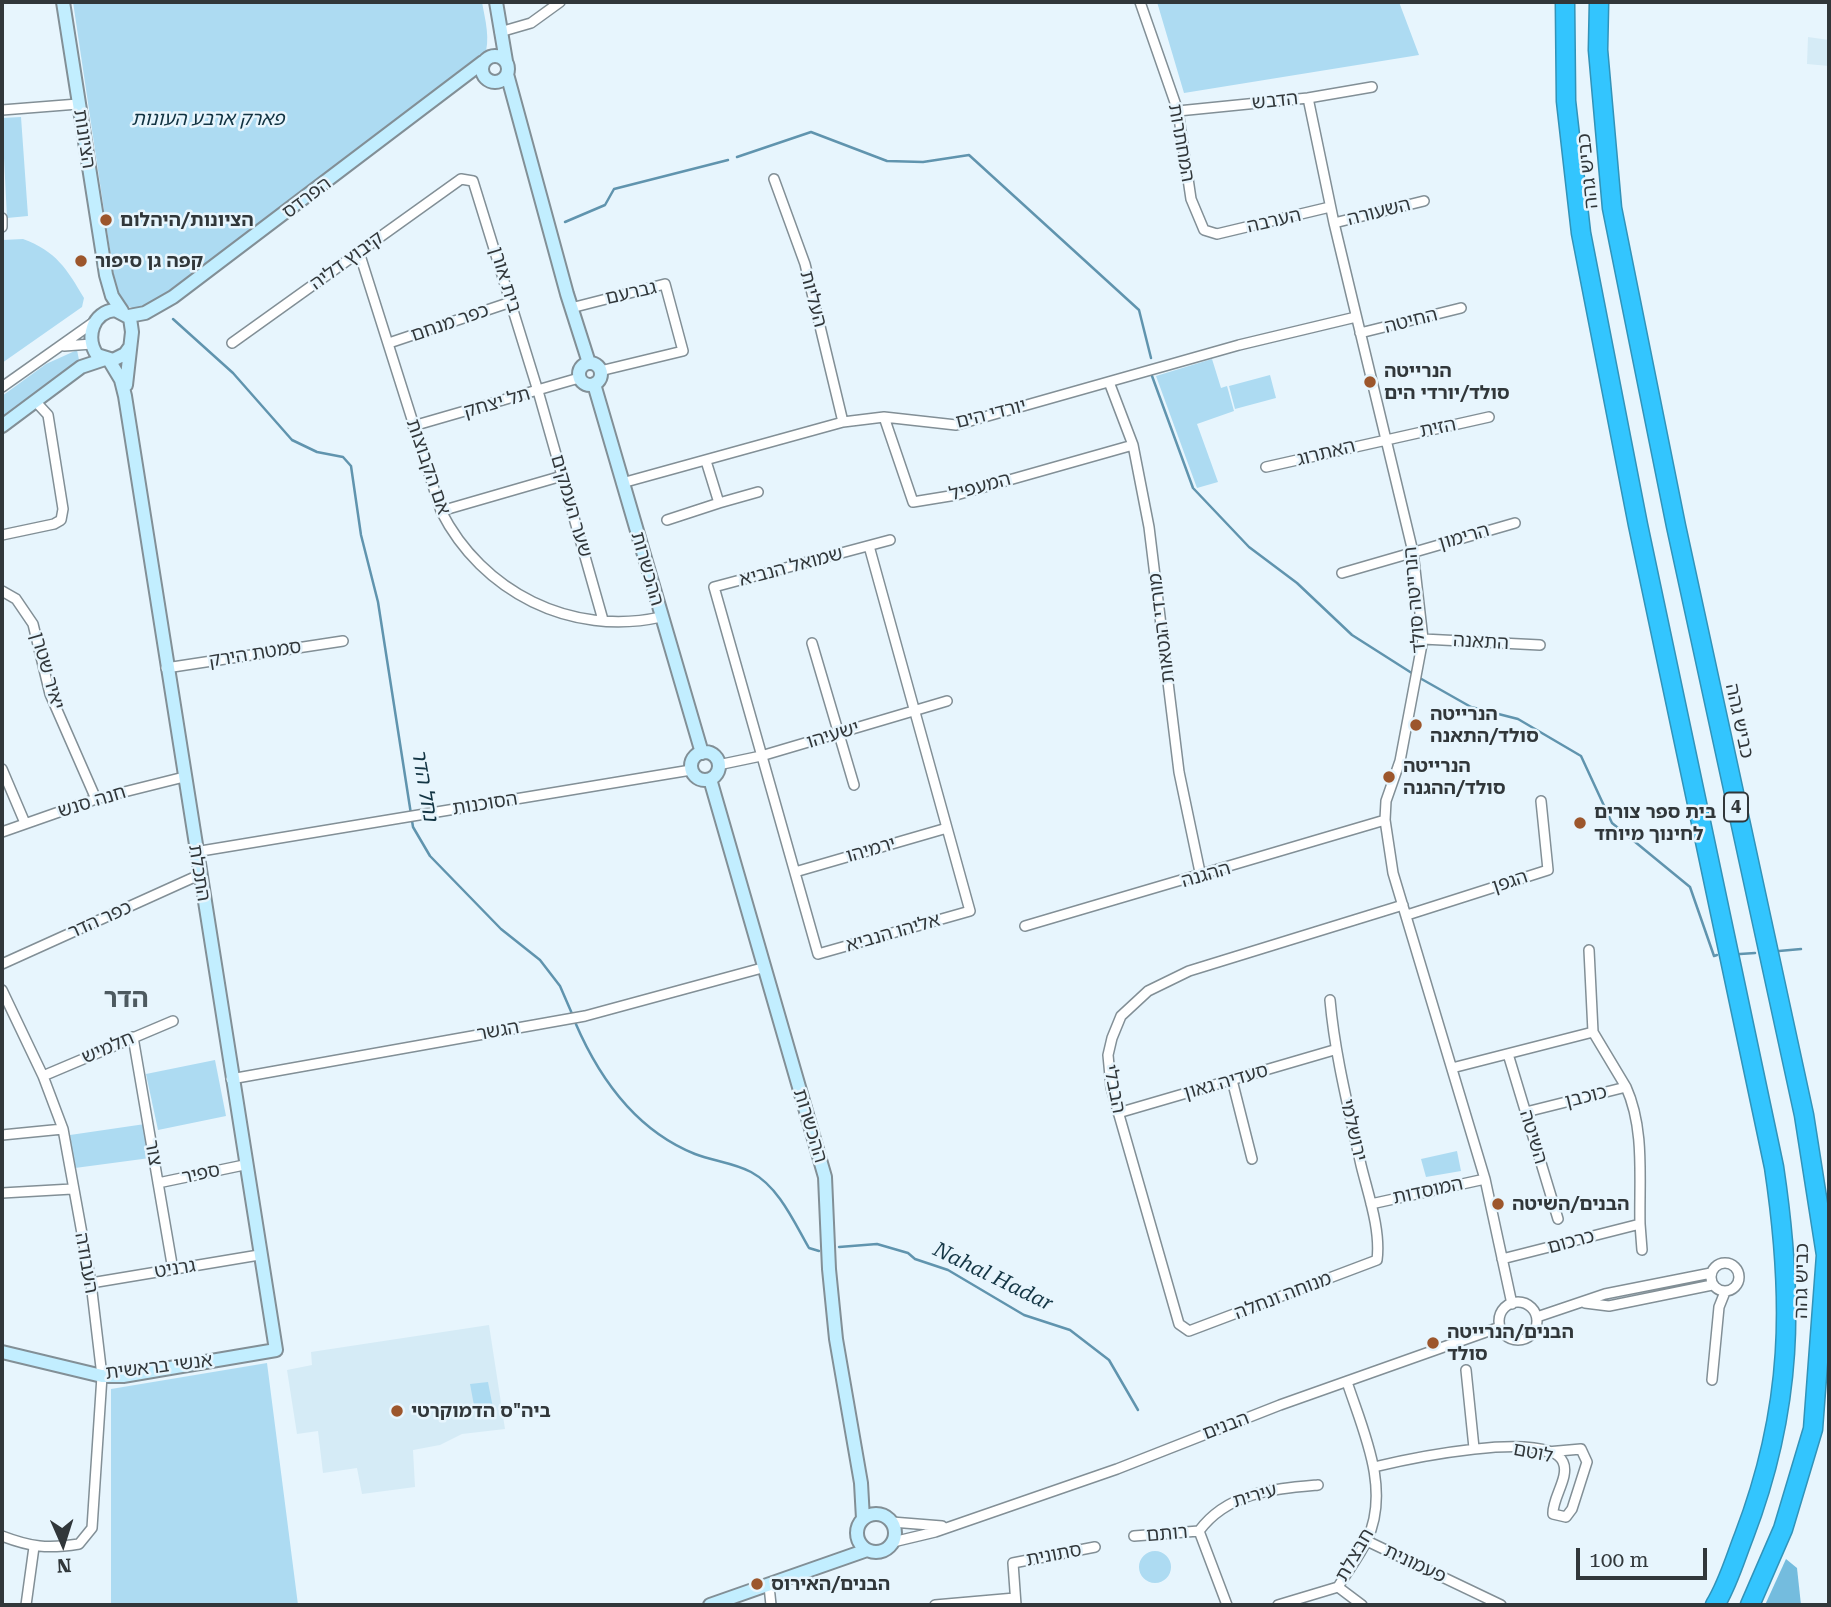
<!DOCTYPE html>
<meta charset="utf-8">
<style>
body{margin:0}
#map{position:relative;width:1831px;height:1607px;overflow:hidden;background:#e7f5fd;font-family:"Roboto Serif",serif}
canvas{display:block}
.frame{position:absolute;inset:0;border:4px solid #31373a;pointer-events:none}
.north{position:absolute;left:28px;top:1509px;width:70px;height:70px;-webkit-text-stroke:5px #e7f5fd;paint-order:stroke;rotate:177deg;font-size:19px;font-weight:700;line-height:28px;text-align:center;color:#31373a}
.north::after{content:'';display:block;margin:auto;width:24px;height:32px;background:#31373a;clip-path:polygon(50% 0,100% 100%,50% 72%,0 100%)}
.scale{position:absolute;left:1576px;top:1548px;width:131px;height:32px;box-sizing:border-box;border:4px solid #31373a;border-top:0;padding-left:9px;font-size:21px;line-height:24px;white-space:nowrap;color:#31373a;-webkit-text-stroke:5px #e7f5fd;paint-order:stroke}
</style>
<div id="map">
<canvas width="1831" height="1607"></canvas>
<div class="frame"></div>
<div class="north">N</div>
<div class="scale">100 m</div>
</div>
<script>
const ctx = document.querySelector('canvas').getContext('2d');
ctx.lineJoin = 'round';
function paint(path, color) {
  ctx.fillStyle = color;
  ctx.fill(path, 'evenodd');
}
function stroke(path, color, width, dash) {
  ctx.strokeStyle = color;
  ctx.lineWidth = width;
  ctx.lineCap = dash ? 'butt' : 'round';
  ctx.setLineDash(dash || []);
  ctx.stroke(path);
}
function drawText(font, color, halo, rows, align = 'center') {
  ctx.font = font + ' "Roboto Serif","Noto Sans Hebrew",serif';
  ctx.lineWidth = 5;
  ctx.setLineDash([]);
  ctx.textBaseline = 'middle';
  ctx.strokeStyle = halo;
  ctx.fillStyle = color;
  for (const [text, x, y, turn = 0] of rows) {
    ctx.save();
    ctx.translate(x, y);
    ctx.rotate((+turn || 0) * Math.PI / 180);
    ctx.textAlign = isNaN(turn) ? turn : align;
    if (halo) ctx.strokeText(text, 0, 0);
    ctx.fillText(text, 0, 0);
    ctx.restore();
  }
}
paint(new Path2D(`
 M1808,37L1829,40V66L1807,64Z
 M489,1325L505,1429L462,1434L440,1445L413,1450L415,1487L362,1494L357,1468L323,1473L318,1431L297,1434L287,1370L312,1365L311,1352Z`), '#d5ebf6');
paint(new Path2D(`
 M73,2H482C485,20 491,39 484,58L169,294L135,309L125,305L116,291Z
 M1157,2H1399L1419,55L1184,93Z
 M21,117L28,216L7,218L2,118Z
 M23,239C56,251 67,269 84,298L82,307L2,363V240Z
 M77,350L79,360L74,365L2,417V396L46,364Z
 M1212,359L1221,388L1227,386L1234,411L1197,424L1218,482L1197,488L1156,376Z
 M1270,375L1276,398L1235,409L1229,386Z
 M215,1060L226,1116L158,1130L146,1074Z
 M145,1124L150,1158L75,1168L70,1135Z
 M1457,1151L1461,1171L1426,1177L1421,1159Z
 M267,1363L298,1605H111V1389Z
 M488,1382L494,1413L476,1416L470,1384Z
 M1139 1567a16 16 0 1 1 32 0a16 16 0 1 1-32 0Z`), '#addbf2');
paint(new Path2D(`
 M1786,1559L1797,1568L1801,1605H1765Z`), '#74bcde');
stroke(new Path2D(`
 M737,157L811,132L887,161L923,162L969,155L1139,310L1151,358
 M565,222L605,205L614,189L728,160
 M173,319L233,373L292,440L317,452L343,457L351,466L361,535L378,602L413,827L430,856L501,929L540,960L560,986L573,1016
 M1152,376L1193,488L1249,547L1297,583L1352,635L1418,677L1471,707L1518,719L1581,756L1612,823L1690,887L1714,956L1717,955
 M1779,951L1801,949
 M1740,954L1755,953
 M575,1022C599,1078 635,1130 695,1154C713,1161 734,1163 751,1172C779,1187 794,1222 809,1248L819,1251
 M839,1247L877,1244L908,1253L915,1259L948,1270L1024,1315L1070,1330L1109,1360L1138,1410`), '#6094ae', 2.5);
const street = new Path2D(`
 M1140,2L1178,111L1191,199L1204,230L1217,234L1330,207
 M500,32L531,23L560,2
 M1308,98L1334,223L1413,552L1423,639L1400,761L1386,801L1385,820L1393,873L1485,1179L1512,1304
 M2,110L78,104
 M1178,111L1308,98L1372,87
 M774,179L805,264L843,422
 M2,218V227
 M1334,223L1424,201
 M359,252L441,511C482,592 571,637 661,617
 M571,308L665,284L683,351L600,371
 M1360,333L1461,308
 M232,343L461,179L473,181L538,391L603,620
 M389,343L511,302
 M64,346L92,344
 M1109,382L1133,445L1149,527L1179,772L1201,877
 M2,387L94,322
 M884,417L913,502L956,495L1133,445
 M413,426L579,378
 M1266,467L1489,417
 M622,483L843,422L884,417L956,425L1239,345L1356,317
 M719,503L758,492
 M441,511L562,476
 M667,520L719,503L706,461
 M2,535L54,524L61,520L63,509L48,415L36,402
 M869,546L970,911L818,954L714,587L890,540
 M1342,573L1515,523
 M2,591L16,599L33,624L50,694L96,799
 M1423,639L1540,645
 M812,643L854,785
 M166,668L343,641
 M718,765L761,756L947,701
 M2,769L25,823
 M2,832L96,799L184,777
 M195,852L691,770
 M795,872L947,828
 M1407,915L1548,870L1541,801
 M1025,926L1385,820
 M2,964L199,875
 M2,990L43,1076L63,1129L91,1283L102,1376L92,1528L79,1544C47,1549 31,1547 2,1536
 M1330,1000C1335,1056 1349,1110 1361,1165C1368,1194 1381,1230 1377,1260L1189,1331L1179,1324L1111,1087L1108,1055L1112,1038L1121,1016L1148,991L1189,971L1403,905
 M133,1037L173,1270
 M1508,1054L1558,1219
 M1452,1068L1593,1032
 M43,1076L173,1021
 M231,1079L585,1016L762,968
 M1232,1080L1252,1159
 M1526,1112L1626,1087L1593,1032L1589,950
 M1118,1113L1334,1050
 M2,1135L63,1129
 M158,1183L244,1165
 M2,1193L72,1189
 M1371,1204L1485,1179
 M1640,1224L1642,1250
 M1502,1259L1640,1224C1639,1179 1645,1129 1626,1087
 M1711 1277a14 14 0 1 1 28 0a14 14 0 1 1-28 0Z
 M91,1283L259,1255
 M1499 1321a19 19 0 1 1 38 0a19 19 0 1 1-38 0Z
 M1585,1303L1609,1306L1712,1285
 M1537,1317L1605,1294L1711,1273
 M1466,1370L1474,1448
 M1712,1380L1719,1307L1725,1292
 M1374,1467C1403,1460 1549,1428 1563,1462C1570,1477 1552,1498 1553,1514L1566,1517L1572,1509L1587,1462L1581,1449L1547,1452
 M892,1522L942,1526
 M1134,1536L1199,1531
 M1367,1541L1501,1605
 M893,1542L935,1532L1117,1469L1280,1405L1500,1327
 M769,1586L771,1605
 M1338,1587L1362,1605
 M26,1605L34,1547
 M935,1605L1015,1598
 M1016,1605L1013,1563L1095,1547
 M1227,1605L1199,1531C1228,1492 1273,1489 1318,1485
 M1278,1605L1338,1587C1347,1572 1359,1557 1367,1540C1391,1489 1363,1431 1347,1382`);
const secondary = new Path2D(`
 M63,2L106,275L112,296L122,311
 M496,2L506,61
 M482 69a13 13 0 1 1 26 0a13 13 0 1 1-26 0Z
 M507,74L567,294L589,363
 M129,316L145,313L173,297L483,62
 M579 374a11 11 0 1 1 22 0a11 11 0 1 1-22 0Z
 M594,384L702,753
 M126,385L132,332L130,318L115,310C93,312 85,337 97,355L113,360L125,354L130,347
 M2,426L81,367L105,359
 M691 766a14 14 0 1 1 28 0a14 14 0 1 1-28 0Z
 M710,779L825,1177L829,1269L836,1339L861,1483L863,1519
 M2,1352L102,1376H123L276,1350L125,396L121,380L109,360
 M857 1533a19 19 0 1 1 38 0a19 19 0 1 1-38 0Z
 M710,1605L867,1550`);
const highway = new Path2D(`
 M1565,2L1566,101L1581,233L1638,525L1774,1167C1794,1300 1793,1408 1744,1536C1735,1559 1728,1584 1715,1605
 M1599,2L1598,50L1612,208L1676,526L1804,1115L1826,1255L1813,1429L1783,1529L1750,1605`);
stroke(street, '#828f96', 12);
stroke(secondary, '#828f96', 16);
stroke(highway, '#3293b9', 21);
stroke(street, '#fff', 9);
stroke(secondary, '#c2eeff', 12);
stroke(highway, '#33c5fe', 18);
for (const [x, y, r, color] of [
 [106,220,7,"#9c562c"],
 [81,261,7,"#9c562c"],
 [1370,382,7,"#9c562c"],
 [1416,725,7,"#9c562c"],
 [1389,777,7,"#9c562c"],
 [1580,823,7,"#9c562c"],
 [1498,1204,7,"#9c562c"],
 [1433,1343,7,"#9c562c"],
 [397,1411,7,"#9c562c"],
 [757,1584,7,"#9c562c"]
]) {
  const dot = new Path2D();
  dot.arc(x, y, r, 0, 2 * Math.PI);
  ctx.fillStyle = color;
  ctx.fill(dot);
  stroke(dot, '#e7f5fd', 2.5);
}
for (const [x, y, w] of [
 [1736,807,24]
]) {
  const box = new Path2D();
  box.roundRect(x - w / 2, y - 14.5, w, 29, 5);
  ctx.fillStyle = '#e7f5fd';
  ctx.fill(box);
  stroke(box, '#31373a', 2);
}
drawText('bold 18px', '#31373a', null, [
 ["4",1736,807]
]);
drawText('19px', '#31373a', '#e7f5fd', [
 ["הדבש",1275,101,-6],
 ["הציונות",84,139,81],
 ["המחתרות",1181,143,80],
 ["כביש גהה",1588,171,-96],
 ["הפרדס",307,198,-37],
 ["השעורה",1379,212,-14],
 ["הערבה",1274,221,-13],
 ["קיבוץ דליה",347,261,-36],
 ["בית אורן",505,280,73],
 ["גברעם",631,293,-13],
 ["העליות",813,299,75],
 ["החיטה",1411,321,-14],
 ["כפר מנחם",450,323,-19],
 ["תל יצחק",497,403,-16],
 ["יורדי הים",991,414,-14],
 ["הזית",1438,428,-11],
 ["האתרוג",1326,453,-14],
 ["אם הקבוצות",428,467,71],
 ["המעפיל",980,487,-15],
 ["שער העמקים",571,506,74],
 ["הרימון",1464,537,-16],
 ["שמואל הנביא",791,567,-15],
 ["ההכשרות",647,569,74],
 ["הנרייטה סולד",1415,600,-95],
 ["מורדי הגטאות",1162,628,-97],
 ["התאנה",1481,642,3],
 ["סמטת הירק",255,654,-9],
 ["יאיר שטרן",47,671,74],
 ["כביש גהה",1739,721,78],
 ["ישעיהו",833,735,-17],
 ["חנה סנש",92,802,-17],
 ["הסוכנות",485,804,-9],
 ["ירמיהו",871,850,-16],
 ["התכלת",199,873,81],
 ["ההגנה",1206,875,-16],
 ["הגפן",1510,882,-18],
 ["כפר הדר",100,920,-24],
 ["אליהו הנביא",893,933,-16],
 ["הגשר",498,1031,-10],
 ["חלמיש",108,1048,-23],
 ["סעדיה גאון",1226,1082,-16],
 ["הבבלי",1114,1089,79],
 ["כוכבן",1586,1097,-14],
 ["ההכשרות",810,1126,73],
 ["ירושלמי",1353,1130,77],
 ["השיטה",1533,1137,73],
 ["צור",153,1153,80],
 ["ספיר",201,1174,-12],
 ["המוסדות",1428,1191,-12],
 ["כרכום",1571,1242,-15],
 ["העבודה",86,1263,80],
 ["גרניט",175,1269,-9],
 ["כביש גהה",1802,1281,-89],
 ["מנוחה ונחלה",1283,1296,-21],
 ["אנשי בראשית",159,1367,-7],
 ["הבנים",1226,1426,-21],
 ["לוטם",1533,1453,11],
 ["עירית",1255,1496,-16],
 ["רותם",1167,1534,-5],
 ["סתונית",1054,1555,-11],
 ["חבצלת",1355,1555,-60],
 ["פעמונית",1415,1564,25]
]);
drawText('italic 19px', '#113342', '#e7f5fd', [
 ["פארק ארבע העונות",208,119]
]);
drawText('bold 19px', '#31373a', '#e7f5fd', [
 ["הציונות/היהלום",120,220],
 ["קפה גן סיפור",95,261],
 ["הנרייטה",1384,371],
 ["סולד/יורדי הים",1384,393],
 ["הנרייטה",1430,714],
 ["סולד/התאנה",1430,736],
 ["הנרייטה",1403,766],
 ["סולד/ההגנה",1403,788],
 ["בית ספר צורים",1594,812],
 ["לחינוך מיוחד",1594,834],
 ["הבנים/השיטה",1512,1204],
 ["הבנים/הנרייטה",1447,1332],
 ["סולד",1447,1354],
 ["ביה\"ס הדמוקרטי",411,1411],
 ["הבנים/האירוס",771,1584]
], 'left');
drawText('italic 21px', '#133544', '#e7f5fd', [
 ["נחל הדר",424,785,80],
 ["Nahal Hadar",993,1277,26]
]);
drawText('bold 26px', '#4d5a60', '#e7f5fd', [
 ["הדר",126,999]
]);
</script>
